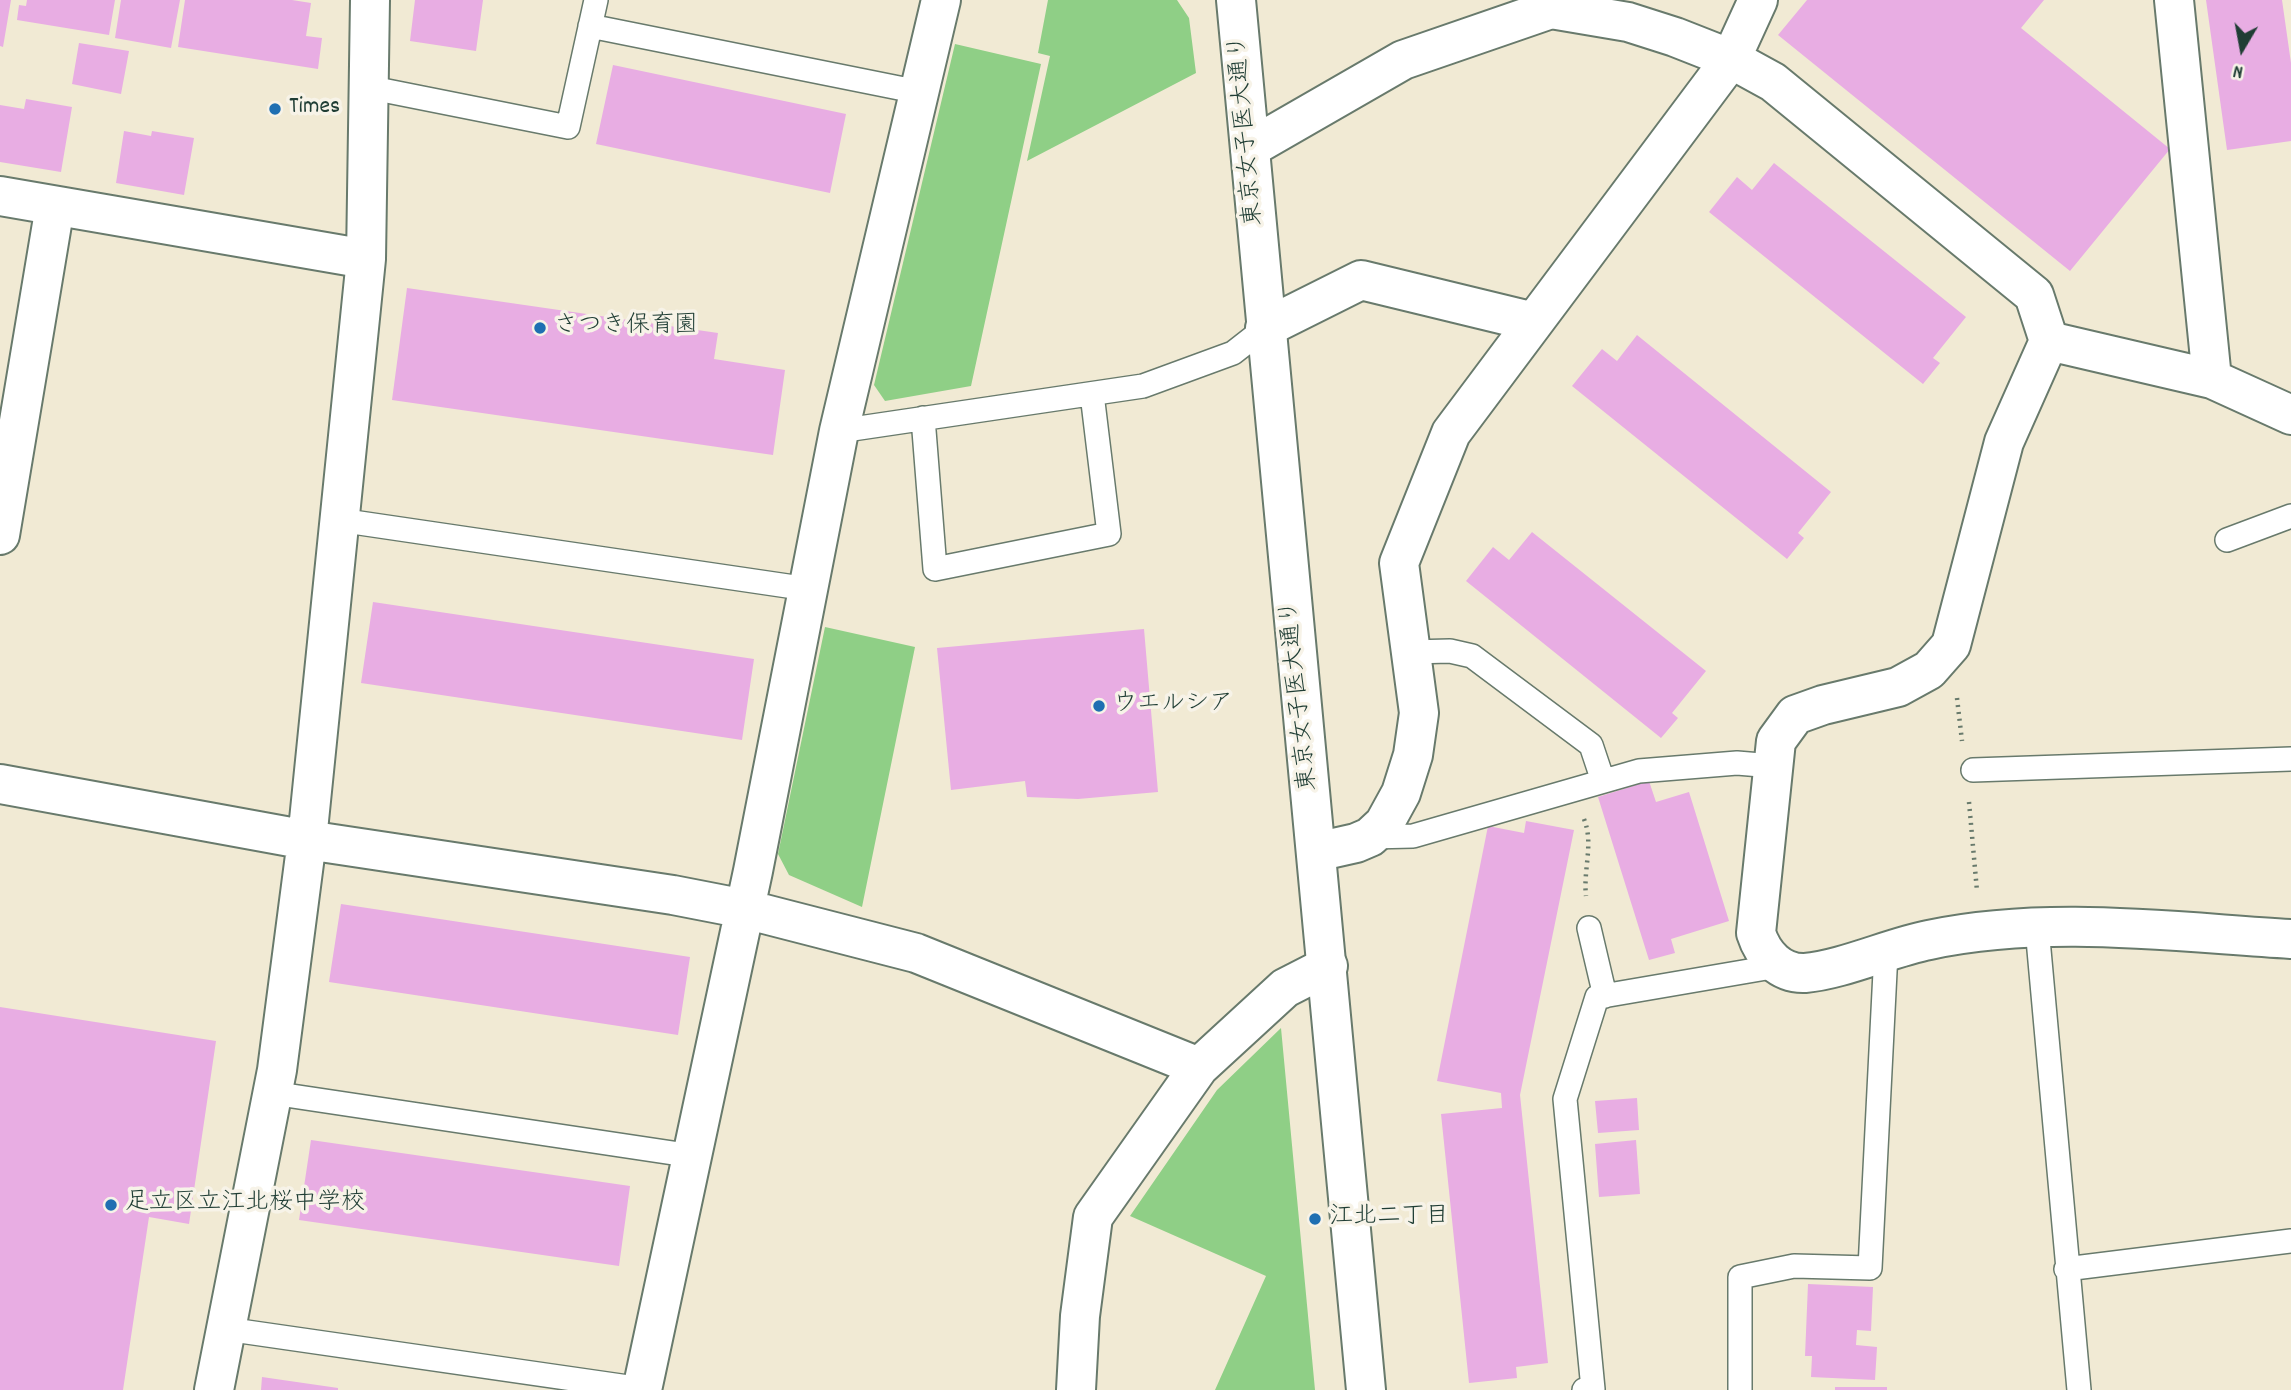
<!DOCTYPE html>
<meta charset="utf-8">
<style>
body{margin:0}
#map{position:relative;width:2291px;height:1390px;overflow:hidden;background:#f1ead4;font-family:Dekko,sans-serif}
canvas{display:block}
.north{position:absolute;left:2207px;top:14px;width:70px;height:70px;-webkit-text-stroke:5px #f7f3e8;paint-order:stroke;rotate:190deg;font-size:19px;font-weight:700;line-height:28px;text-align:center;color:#1f3d34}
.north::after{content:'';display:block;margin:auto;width:24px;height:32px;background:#1f3d34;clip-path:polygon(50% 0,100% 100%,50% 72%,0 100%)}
</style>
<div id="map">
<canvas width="2291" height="1390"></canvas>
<div class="north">N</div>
</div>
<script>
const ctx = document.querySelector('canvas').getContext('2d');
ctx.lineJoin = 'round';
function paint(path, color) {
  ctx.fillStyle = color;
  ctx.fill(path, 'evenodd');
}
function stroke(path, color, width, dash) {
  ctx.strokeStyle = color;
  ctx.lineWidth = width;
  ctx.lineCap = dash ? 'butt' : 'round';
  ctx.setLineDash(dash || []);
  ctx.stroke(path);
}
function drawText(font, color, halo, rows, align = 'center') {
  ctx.font = font + ' Dekko,"Klee One",sans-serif';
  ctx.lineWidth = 7;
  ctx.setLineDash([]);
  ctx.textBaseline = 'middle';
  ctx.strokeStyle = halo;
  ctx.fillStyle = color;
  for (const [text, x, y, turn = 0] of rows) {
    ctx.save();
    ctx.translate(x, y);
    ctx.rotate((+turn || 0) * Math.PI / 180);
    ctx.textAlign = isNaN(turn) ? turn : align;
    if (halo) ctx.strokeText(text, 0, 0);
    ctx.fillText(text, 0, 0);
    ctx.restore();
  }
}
paint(new Path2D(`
 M1048,0H1177L1189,18L1196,73L1027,161L1050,56L1038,53Z
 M955,44L1041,64L971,386L885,401L874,385Z
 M825,627L915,647L862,907L789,875L778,854Z
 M1281,1028L1315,1390H1215L1266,1276L1130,1216L1217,1090Z`), '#8fcf86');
paint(new Path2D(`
 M0,0H11L3,47L0,46Z
 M27,0H115L109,35L17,20L19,5L26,6Z
 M121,0H180L171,48L115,38Z
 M185,0H292L311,3L306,36L322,38L318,69L178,47Z
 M415,0H483L476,51L410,41Z
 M1807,0H2044L2021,28L2170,149L2070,271L1778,35Z
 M2206,0H2282L2291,63V141L2227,150Z
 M79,43L129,51L121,94L72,84Z
 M613,65L846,114L830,193L596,144Z
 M26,99L72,107L61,172L0,162V105L24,109Z
 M124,131L151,136L152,131L194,138L184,195L116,183Z
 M1774,163L1966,317L1933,358L1940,363L1923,384L1709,212L1737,177L1752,190Z
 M407,288L718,333L714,359L785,370L773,455L392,400Z
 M1637,335L1831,492L1798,533L1804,538L1787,559L1572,386L1602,349L1617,361Z
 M1532,532L1706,671L1672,713L1678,718L1661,738L1466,581L1493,547L1509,560Z
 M373,602L754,659L742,740L361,683Z
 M1144,629L1158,792L1078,799L1027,797L1025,781L951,790L937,648Z
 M1649,781L1656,802L1689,792L1729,921L1671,939L1675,953L1649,960L1598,797Z
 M1526,821L1574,830L1520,1095L1548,1363L1516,1367L1517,1378L1469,1383L1441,1114L1502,1108L1501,1093L1437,1081L1488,826L1524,833Z
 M341,904L690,957L678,1035L329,982Z
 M0,1007L216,1041L189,1224L149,1217L123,1390H0Z
 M1637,1098L1639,1130L1598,1133L1595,1101Z
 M311,1140L630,1186L619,1266L299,1220Z
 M1636,1140L1640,1194L1599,1197L1595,1144Z
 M1808,1284L1873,1287L1871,1331L1857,1330L1856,1345L1877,1347L1875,1380L1811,1377L1812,1356H1805Z
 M262,1377L338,1388V1390H261Z
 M1835,1387H1887V1390H1835Z`), '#e8ade3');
const service = new Path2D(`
 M590,26L919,92
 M367,87L568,127L596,0
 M923,418L935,569L1109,534L1092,394
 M839,431L1143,386L1233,353L1265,328
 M339,520L808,589
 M2227,540L2291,516
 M1411,652L1450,651L1472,656L1591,745L1603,781
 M1973,770L2291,759
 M1370,837L1413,836L1639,771L1737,763L1773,766
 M1589,928L1605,996
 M2037,928L2079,1390
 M272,1093L693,1156
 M2066,1269L2291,1241
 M226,1329L642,1389
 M1584,1390L1593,1389L1565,1099L1597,997L1778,966
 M1740,1390V1277L1794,1266L1870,1268L1886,952`);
const minor = new Path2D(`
 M2174,0L2212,379
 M1250,148L1403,60L1551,9L1628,22L1675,37L1731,59L1773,82L2034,295L2049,341L2212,379L2291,415
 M0,196L366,259
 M1265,328L1361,280L1534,322
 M2049,341L2004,442L1951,645L1929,670L1898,687L1823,705L1795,715L1776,741L1756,933C1763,955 1780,974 1805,973C1842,970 1892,947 1929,940C2047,915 2172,932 2291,939
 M0,535L55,206
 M0,784L307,840L673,895L745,909L916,953L1199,1067L1285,988L1328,966
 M1316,852L1356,843L1370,837L1384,824L1401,793L1413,755L1419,713L1399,563L1451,433L1731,59L1758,0
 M214,1390L277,1070L307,840L366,259L370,0
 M642,1390L753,871L839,431L941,0
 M1076,1390L1080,1316L1093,1217L1199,1067`);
const tertiary = new Path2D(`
 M1236,0L1366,1390`);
stroke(service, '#687a6c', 26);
stroke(minor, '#687a6c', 42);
stroke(tertiary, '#687a6c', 42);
stroke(new Path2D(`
 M1957,698L1962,741
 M1969,802L1977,891
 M1584,819C1594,844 1583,869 1586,896`), '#687a6c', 4.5, [2, 5]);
stroke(service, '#fff', 23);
stroke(minor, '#fff', 38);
stroke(tertiary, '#fff', 38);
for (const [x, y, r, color] of [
 [275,109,7,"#1f6fb2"],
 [540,328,7,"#1f6fb2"],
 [1099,706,7,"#1f6fb2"],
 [111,1205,7,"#1f6fb2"],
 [1315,1219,7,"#1f6fb2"]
]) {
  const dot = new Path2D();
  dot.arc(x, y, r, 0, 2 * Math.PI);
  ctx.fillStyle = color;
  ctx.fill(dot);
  stroke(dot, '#f7f3e8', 2.5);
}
drawText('24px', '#1f3d34', '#f7f3e8', [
 ["Times",289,109],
 ["さつき保育園",554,328],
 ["ウエルシア",1113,706],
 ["足立区立江北桜中学校",125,1205],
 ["江北二丁目",1329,1219]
], 'left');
drawText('24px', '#1f3d34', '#f7f3e8', [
 ["東京女子医大通り",1248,130,-95],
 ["東京女子医大通り",1301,695,-96]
]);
</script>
